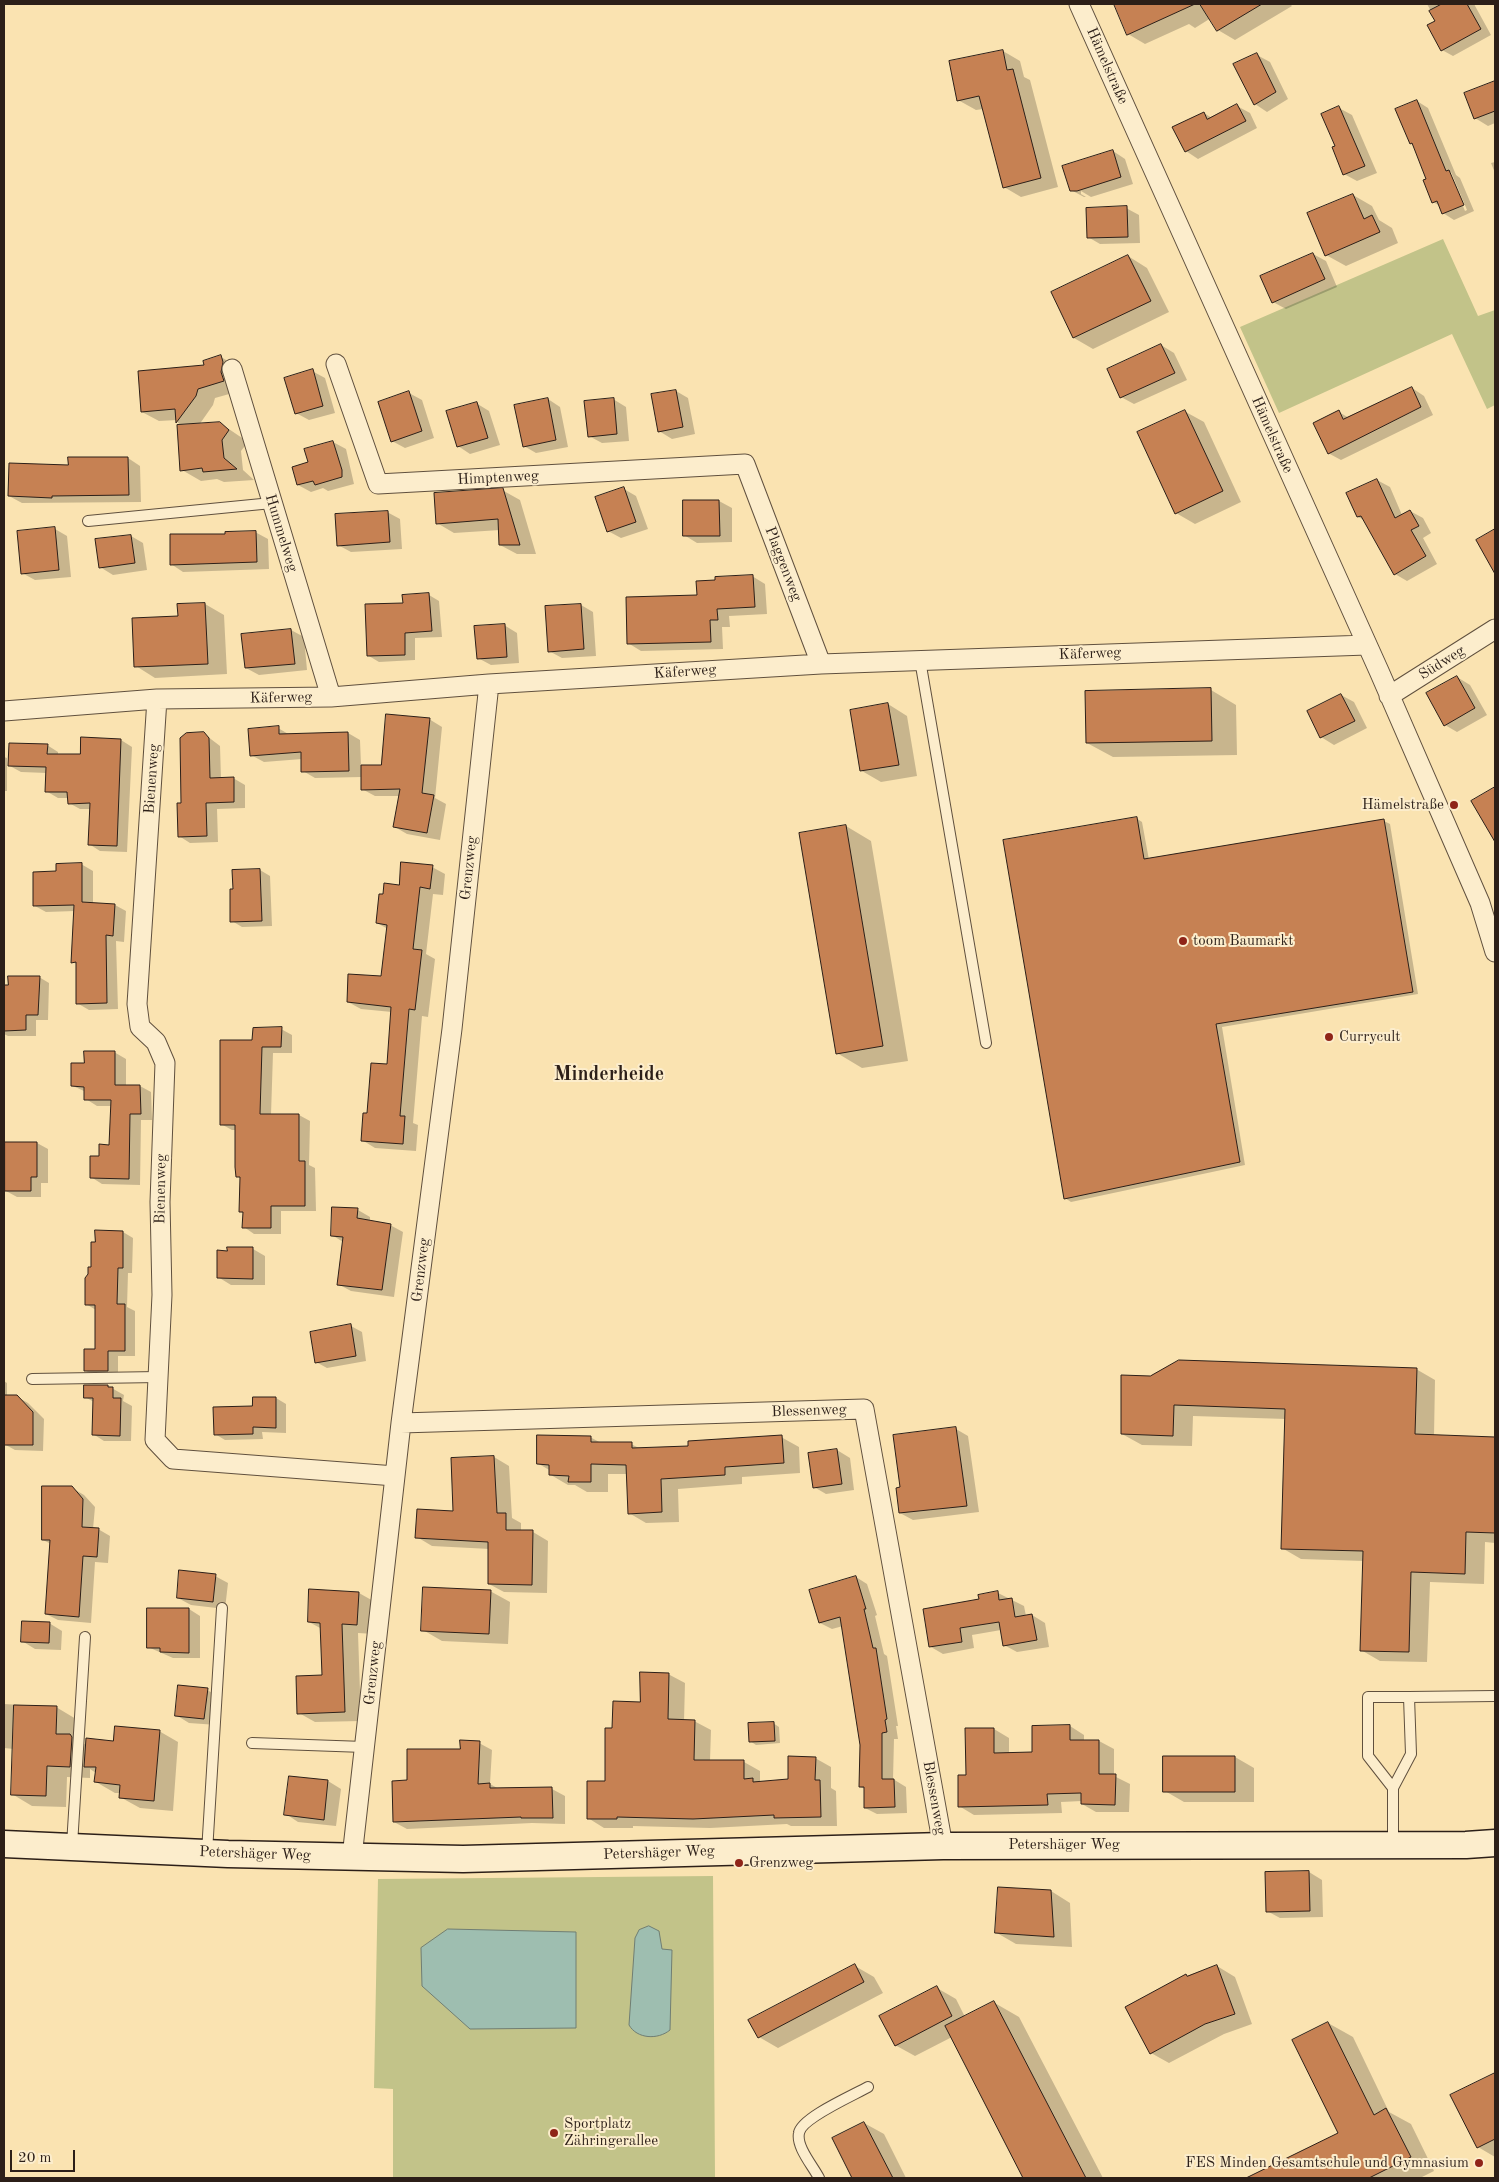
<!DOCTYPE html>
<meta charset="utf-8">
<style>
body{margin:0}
#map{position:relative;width:1499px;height:2182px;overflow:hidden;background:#fae3b1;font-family:"Old Standard TT",serif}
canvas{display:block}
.frame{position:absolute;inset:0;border:5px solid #2c1f18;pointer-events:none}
.scale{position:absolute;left:10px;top:2150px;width:65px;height:22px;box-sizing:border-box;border:2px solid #2c1f18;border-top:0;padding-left:6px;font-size:15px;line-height:18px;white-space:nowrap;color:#2c1f18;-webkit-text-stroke:4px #fcedcc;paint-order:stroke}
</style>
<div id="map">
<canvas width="1499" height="2182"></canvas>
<div class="frame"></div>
<div class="scale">20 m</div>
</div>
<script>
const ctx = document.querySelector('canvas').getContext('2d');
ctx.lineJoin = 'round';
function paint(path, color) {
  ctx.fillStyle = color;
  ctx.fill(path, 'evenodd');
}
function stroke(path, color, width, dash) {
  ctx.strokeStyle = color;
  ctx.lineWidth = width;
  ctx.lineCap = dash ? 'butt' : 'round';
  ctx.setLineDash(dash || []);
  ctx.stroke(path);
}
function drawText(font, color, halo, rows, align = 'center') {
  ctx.font = font + ' "Old Standard TT",serif';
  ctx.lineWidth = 4;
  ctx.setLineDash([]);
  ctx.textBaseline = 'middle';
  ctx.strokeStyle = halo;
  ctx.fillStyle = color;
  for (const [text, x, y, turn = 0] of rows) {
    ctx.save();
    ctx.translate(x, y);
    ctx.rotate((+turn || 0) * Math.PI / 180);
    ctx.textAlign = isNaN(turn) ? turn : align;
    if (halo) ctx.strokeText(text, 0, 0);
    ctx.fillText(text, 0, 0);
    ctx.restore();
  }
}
paint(new Path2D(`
 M1443,239L1478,316L1495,310V405L1487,409L1452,334L1279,413L1240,327Z
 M713,1876L715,2178H393V2089L374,2088L378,1879Z`), '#c2c389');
const water = new Path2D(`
 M649,1926L659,1931L662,1949L672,1950L670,2030C658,2040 637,2039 629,2025L635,1938L639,1930Z
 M448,1929L576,1932V2028L470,2029L422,1986L421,1948Z`);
paint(water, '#9ebeb0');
stroke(water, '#707e73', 1);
paint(new Path2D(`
 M1115,4H1290L1292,6L1235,40L1218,30L1211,18L1195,28L1189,24L1145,44L1128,34Z
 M1427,4H1474L1491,35L1453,56L1442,50L1437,22Z
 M1003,51L1020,61L1024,77L1030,80L1058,187L1021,197L1004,187L983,109L976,110L958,100Z
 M1257,55L1270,62L1288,99L1267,112L1255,104Z
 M1495,83V123L1488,126L1475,118L1466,94Z
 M1417,101L1428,108L1456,175L1460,178L1474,211L1454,220L1443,213L1440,206L1433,202L1428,180L1415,146L1411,144ZM1449,172H1451L1467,210L1465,211Z
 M1237,106L1250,113L1257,128L1198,159L1186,151L1204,113L1212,118Z
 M1339,108L1352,115L1377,173L1357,181L1344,174L1336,146Z
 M1113,151L1125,159L1133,184L1091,197L1081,191V194L1086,197H1084L1071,190Z
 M1495,162V173L1491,163Z
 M1353,195L1372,206L1379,220L1392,228L1398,243L1346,266L1326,255Z
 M1126,208L1139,215L1140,243L1100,244L1088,237Z
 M1313,254L1326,261L1337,287L1286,309L1273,302Z
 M1128,256L1147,268L1169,312L1093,349L1074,338Z
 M1161,345L1174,353L1187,380L1134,404L1121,397Z
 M221,357L238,367L240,391L215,398L213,405L199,425L220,423L248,442L241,451L243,470L254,480L224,482L217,479L201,481L182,470L183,426L178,423L177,420L159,421L142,412Z
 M312,371L325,378L335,413L309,420L296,413Z
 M1412,388L1424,396L1433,415L1341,460L1328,453L1339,412L1349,418Z
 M676,391L688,398L695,434L672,439L659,431Z
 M409,393L422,400L434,438L405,448L392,441Z
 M548,399L560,407L568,447L536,453L524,446Z
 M613,399L626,407L629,441L602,443L589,436Z
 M476,403L489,411L500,445L470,454L458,446Z
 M1184,411L1204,422L1241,502L1195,524L1176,513Z
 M333,442L346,449L354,484L328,491L323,488L311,492L298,485L310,463Z
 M128,458L140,466L141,502L22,503L9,496Z
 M1377,480L1390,487L1402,515L1410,511L1423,518L1431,533L1423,538L1437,564L1407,581L1395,574L1364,520L1358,517Z
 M624,489L636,496L648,529L621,538L608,531Z
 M502,490L520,500L536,554H517L500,545V530L454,533L437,523Z
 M719,501L732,508V542L697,543L684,535Z
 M387,512L400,519L402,549L351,552L338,545Z
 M55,529L67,536L71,577L35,580L22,573Z
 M255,532L268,539L269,569L183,572L171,564L226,536Z
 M131,536L143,543L147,570L113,575L100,567Z
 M752,576L765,584L767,614L729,616L730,627H722L723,649L641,651L628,643L698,596Z
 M429,595L439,601L442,637L415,638V660L379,662L369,656L404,604Z
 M205,604L224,615L227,674L155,678L136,666L179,617Z
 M581,605L593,612L596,656L562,658L549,651Z
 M504,625L517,633L519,663L491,665L478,658Z
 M291,630L304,637L307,670L259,675L246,668Z
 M1457,677L1470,685L1487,715L1457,732L1445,725Z
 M1211,690L1236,705L1237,755L1113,757L1087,743Z
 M1341,695L1354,702L1367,728L1334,745L1321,737L1308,711Z
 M888,704L907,716L917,776L881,782L862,771Z
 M429,719L442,727L435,798L446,804L440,840L407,834L395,827L400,796H375L362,789V777L315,778L303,771L302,759L264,762L251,755L278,728L290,735L348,733L360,740L361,766L382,767Z
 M203,733L220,746L221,779L233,778L245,785V808L217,809L218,842L190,843L179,836L182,804Z
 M82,738L121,740L132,747L127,852L100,851L89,844L91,809H80L69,803V798H58L46,791L47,773L21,772L10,766L47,745L58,752V755L81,756Z
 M4,757L7,758V791H4Z
 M1136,818L1142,822L1149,860L1384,821L1390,824L1418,994L1222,1027L1245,1165L1071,1202L1065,1198Z
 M846,826L871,841L908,1061L862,1068L837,1053Z
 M81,864L93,871V903L115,905L126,911L124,942L116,941L118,1009L89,1010L77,1003V964L72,962L75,911L46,912L35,906L57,873Z
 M432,867L445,874L443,895L433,894L426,954L435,959L428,1017L422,1016L413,1123L418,1125L416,1151L375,1148L362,1140L368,1114L388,1065L392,1012L361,1009L348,1002L383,977L388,929L377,923L400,886Z
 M260,870L270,876L272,926L242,927L232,921L234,890Z
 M39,977L49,983L48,1020H36V1036H8L4,1034V987Z
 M281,1029L292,1035V1053H273L271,1115H299L310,1121L309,1165L315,1168L316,1211H281V1234H254L244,1227V1213L240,1212L241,1178L237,1176L236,1130H232L221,1124L254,1041Z
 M114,1052L126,1059V1086H140L151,1092L152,1120H141L140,1185L102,1184L91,1177L100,1158L110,1146L112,1106H97L86,1099V1092L73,1086L85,1065Z
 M37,1143L48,1149V1183H41V1197H17L6,1191Z
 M358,1210L370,1217V1222L390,1225L403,1232L394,1297L351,1291L338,1284L343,1242L332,1235Z
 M123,1232L133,1238L132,1273H128L127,1307L135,1311V1356H118V1376H96L86,1371L96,1351V1310L86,1304L92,1268Z
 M253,1249L265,1256V1285H231L218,1277L228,1252Z
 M351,1326L362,1332L366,1361L327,1368L316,1362Z
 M1416,1369L1435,1380L1434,1436L1495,1438V1543L1485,1542L1484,1584L1430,1582L1427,1662L1380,1661L1361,1650L1364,1561L1301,1559L1282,1548L1286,1419L1193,1416L1192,1446L1142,1445L1122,1434L1150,1378Z
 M4,1381L7,1383V1396H16L28,1403L44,1419L43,1451L15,1450L4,1444Z
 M108,1386L124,1395L123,1401L132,1406L131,1441H104L93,1434L94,1402L85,1397Z
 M276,1398L286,1404V1433L262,1432L263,1439L225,1440L215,1434L253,1407Z
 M956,1429L968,1436L979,1512L913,1520L900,1513Z
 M590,1437L601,1443L631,1444L641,1449L689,1447L781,1437L799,1447L800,1473L742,1477V1484L678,1489L679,1522L646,1523L629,1513L627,1474H608V1492H587L575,1485H568L551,1475V1471L539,1464Z
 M837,1450L850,1458L854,1490L826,1494L814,1487Z
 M494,1457L509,1466L512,1518L521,1523V1531L533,1532L548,1541L547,1593L504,1592L489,1584L490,1549L432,1546L417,1537L455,1512Z
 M72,1488L84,1495L95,1507L93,1529H98L110,1536L108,1563L95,1562L91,1623L58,1620L46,1614L51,1544L43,1540Z
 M215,1576L228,1583L225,1609L191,1605L178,1598Z
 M856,1577L867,1584L877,1615L875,1616L884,1654L887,1656L898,1726H896L898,1739H894L893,1779L906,1787L907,1813L877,1814L865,1808V1789L860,1787L861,1745L843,1626L832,1629L820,1623Z
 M490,1591L510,1602L508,1644L442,1641L423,1630Z
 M359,1593L375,1602L374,1634L358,1633L361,1721L315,1722L299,1713L323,1676L322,1629L309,1622Z
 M998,1593L1024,1606L1026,1616L1032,1615L1045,1623L1049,1647L1017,1652L1004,1645L1001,1630L972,1635L974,1648L943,1654L931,1647L980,1600Z
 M189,1609L200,1616V1658H173L148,1647Z
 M49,1623L62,1631L61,1650L35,1649L22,1641Z
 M668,1674L685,1683L684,1721H694L711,1730L710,1761L744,1762L760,1771V1783L789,1780L815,1758L831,1767V1788L836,1791L837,1826H791L787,1824L710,1828L633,1826V1828H604L588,1818L607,1782L613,1729Z
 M207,1690L220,1697L217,1725L189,1723L176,1715Z
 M4,1704L56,1707L76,1719V1739L86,1745L115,1742L159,1731L178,1742L173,1811L140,1808L120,1797L121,1793H115L96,1782V1773L90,1769V1778L67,1777L66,1807L32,1806L12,1794L14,1749L4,1748Z
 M773,1723L779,1727L780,1743L756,1745L750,1741Z
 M1070,1726L1084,1735V1741H1099L1114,1749V1776L1130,1784L1129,1812H1096L1082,1804V1801L1061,1802L1062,1813L974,1815L959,1806L967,1776V1730L994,1729L1009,1738V1754L1033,1753Z
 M479,1743L492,1750L490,1784L499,1789H552L565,1796V1824L532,1823L407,1829L394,1822L408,1782L461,1750Z
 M1165,1757H1235L1254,1768V1802H1184L1165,1791Z
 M290,1777L328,1781L341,1789L336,1826L298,1822L286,1814Z
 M1309,1872L1322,1880L1323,1917L1280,1918L1267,1911Z
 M1051,1891L1070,1903L1072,1947L1016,1944L997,1933Z
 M855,1966L874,1977L883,1993L778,2048L759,2037Z
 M1217,1966L1235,1977L1252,2024L1224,2034L1169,2063L1151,2053L1186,1975L1188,1976Z
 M937,1988L956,1999L965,2017L993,2002L1019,2017L1103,2178H1025L952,2037L915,2056L895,2045Z
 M1328,2023L1353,2037L1389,2112L1411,2124L1434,2171L1420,2178H1249L1339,2133Z
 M1495,2074V2157L1478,2147L1452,2096Z
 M864,2123L884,2134L906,2178H854L834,2139Z`), '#0003');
const building = new Path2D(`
 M1114,4H1195L1127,35Z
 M1200,4H1262L1217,31Z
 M1442,4H1467L1481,29L1441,51L1427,25L1435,21L1429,11Z
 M1003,50L1007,70L1013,69L1041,178L1003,188L979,96L957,101L949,61Z
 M1257,53L1276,92L1254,105L1233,64Z
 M1495,81V111L1474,119L1464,93Z
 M1417,100L1446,171L1449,170L1464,205L1442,214L1437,201L1432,203L1423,180L1426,179L1412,143L1410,144L1395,109Z
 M1237,104L1246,121L1185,152L1172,127L1204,112L1207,119Z
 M1339,106L1365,166L1343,175L1332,147L1335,146L1321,114Z
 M1113,150L1121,177L1077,191H1070L1062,166Z
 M1353,194L1364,219L1372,215L1380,232L1325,256L1307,213Z
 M1127,206L1128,237L1087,238L1086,208Z
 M1313,253L1325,279L1272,303L1260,276Z
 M1128,255L1151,301L1073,338L1051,292Z
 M1161,344L1175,373L1120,398L1107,369Z
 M221,355L223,362L221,372L224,381L198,389L196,396L176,423L175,409L141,412L138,371L204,365L203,361Z
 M313,369L323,406L295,414L284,378Z
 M1412,387L1421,407L1328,454L1313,423L1339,410L1343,419Z
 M676,390L683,427L658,432L651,394Z
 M409,391L422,431L391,442L378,402Z
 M548,398L556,440L523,447L514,405Z
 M614,398L617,434L588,437L584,401Z
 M477,402L488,438L457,447L446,411Z
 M1185,410L1223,491L1175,514L1137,432Z
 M220,422L229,430L222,440L224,458L237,469L203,472L202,468L180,471L177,425Z
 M333,441L342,470V477L315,485L313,481L297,485L292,467L308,462L304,449Z
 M68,457H128L129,495L52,496V498L8,496L9,463L68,465Z
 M1377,479L1395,518L1410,510L1419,526L1411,530L1426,556L1394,575L1361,516L1357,517L1346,493Z
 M624,487L636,522L607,532L595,497Z
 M503,488L520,545H499L498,519L436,524L434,493Z
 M683,500H719L720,536H683Z
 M388,511L390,542L337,546L335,514Z
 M55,527L59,570L21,574L17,531Z
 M1495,529V574L1476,540Z
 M256,531L257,562L170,565V534H225V532Z
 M131,535L135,563L99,568L95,539Z
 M753,575L755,607L717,609L718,620H710L711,642L627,644L626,597L697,595L696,581L715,580V577Z
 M429,593L432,631L405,633V655L367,656L365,604L403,603L402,595Z
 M205,603L208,664L134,667L132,618L178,616L177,604Z
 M581,604L584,649L548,652L545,606Z
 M505,624L507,657L477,659L474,626Z
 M291,629L295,664L245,668L241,634Z
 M1457,676L1475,708L1444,726L1426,693Z
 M1211,688L1212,741L1086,743L1085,691Z
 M1341,694L1355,721L1320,738L1307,711Z
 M888,703L899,765L860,771L850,710Z
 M386,714L430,718L422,793L434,795L427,833L393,827L400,789L361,790V765H381Z
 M279,726V734L348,732L349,771L301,772V752L250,756L248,729Z
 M204,732L209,738L210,778L234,777V802L206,803L207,836L178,837L177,803H181L180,738L186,733Z
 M81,737L121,739L117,846L88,845L90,803L68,804L67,792H45L46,767L8,766L9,743L48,744L47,754H80Z
 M1495,787V842L1471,801Z
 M1137,817L1144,859L1384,819L1413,992L1216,1024L1240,1162L1064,1199L1003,840Z
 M846,825L883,1046L836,1054L799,833Z
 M401,862L433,865L430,889L420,887L413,949L422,950L415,1010L409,1009L400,1116H405L403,1144L361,1141L363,1113H367L371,1063L387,1064L391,1007L347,1002L348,974L381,976L387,925L376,923L379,894H383L384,883L399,885Z
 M82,863V902L115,904L113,936L106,935L107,1003L76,1004V962L71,963L74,905L33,906V872L56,871V864Z
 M260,869L262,921L230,922V889H233L232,870Z
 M8,976H40L38,1015H26V1030L4,1031V985H8Z
 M282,1027L281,1047H262L260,1114H299V1161H305V1206H271V1228H242L243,1212H239L240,1177H236L235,1167V1125H220V1040H252L253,1028Z
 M84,1051H115V1085H140L141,1114H130L129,1179L90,1178V1156H99V1144L109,1145L111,1100H84V1087L71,1086V1063H84Z
 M5,1142H37V1177H31V1191H5Z
 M332,1207L358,1208L357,1218L391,1224L382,1290L337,1285L343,1237L331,1236Z
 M95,1230L123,1231V1268H118L117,1304H125V1351H108V1371H84V1349H95V1305H85V1278L88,1274V1267H91V1242H95Z
 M227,1247H253V1279L217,1278V1250L227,1251Z
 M351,1324L356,1356L315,1363L310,1332Z
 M1179,1360L1417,1368L1415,1434L1495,1437V1533L1466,1532L1465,1574L1411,1572L1409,1652L1360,1651L1363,1551L1281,1549L1285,1409L1174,1405L1173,1436L1121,1434V1375L1150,1376Z
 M84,1385H108V1387H113V1398H121L120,1436L92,1435L93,1398H84Z
 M4,1395H17L33,1412V1445H4Z
 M253,1397H276V1428L253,1427V1434L214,1435L213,1407L252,1406Z
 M956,1427L967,1506L899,1513L896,1488L900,1487L893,1435Z
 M537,1435L591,1436V1442H632V1448L688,1446V1441L782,1435L784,1463L725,1467V1475L661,1479L662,1512L628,1514L626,1465L591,1464V1482H568L569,1476L549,1475V1465L537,1464Z
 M837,1449L842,1484L813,1488L808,1453Z
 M494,1456L497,1513H506V1530H533L532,1585L488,1584V1542L415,1538L417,1509L453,1511L451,1458Z
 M42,1486H72L83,1499L82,1527L99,1528L97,1557L83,1556L79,1617L45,1614L50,1540H42Z
 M179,1570L216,1574L213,1602L177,1598Z
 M856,1576L866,1609H864L873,1648H876L887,1719L885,1720L887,1732L882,1733V1779H894L895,1807L864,1808V1787H859L860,1745L840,1617L819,1623L809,1590Z
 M423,1587L491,1590L489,1634L421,1631Z
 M309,1589L359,1592L357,1625L342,1624L345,1712L297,1714L296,1676L322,1675L320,1623L308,1622Z
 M998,1591L999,1600L1012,1598L1015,1617L1032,1614L1037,1640L1003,1646L999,1622L960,1628L962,1642L929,1647L923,1609L979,1599L978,1595Z
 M147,1608H189V1653L160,1652V1648H147Z
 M22,1621L50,1622L49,1643L21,1642Z
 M640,1672L669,1673L668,1719L695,1720L694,1760H744V1779L753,1778V1782L788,1779V1756L816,1757L815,1780H820L821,1817L774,1818V1815L693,1819L617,1817V1819H587V1781H605V1728H612L613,1701L640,1702Z
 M178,1685L208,1688L204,1719L175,1716Z
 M14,1705L57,1706L56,1734H70L72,1737L70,1767L47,1766L46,1796L11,1795Z
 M774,1722L775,1741L749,1742L748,1723Z
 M1070,1725V1740H1099V1774H1116L1115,1805L1081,1804V1793L1047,1794L1048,1805L958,1807V1775H966L965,1728H994V1753L1032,1752V1726Z
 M115,1726L160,1730L154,1801L119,1798L120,1785L94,1782L96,1767H84L86,1738L113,1741Z
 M460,1740L480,1741L478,1784L490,1783V1788L552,1787L553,1818H521V1817L393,1822L392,1781L407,1780V1749H460Z
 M1163,1756H1235V1792H1163Z
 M289,1776L328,1780L324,1820L284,1815Z
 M1309,1871L1310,1911L1266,1912L1265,1872Z
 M998,1887L1051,1890L1054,1937L995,1933Z
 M855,1964L864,1982L758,2038L748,2020Z
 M1217,1965L1235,2014L1205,2024L1150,2054L1125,2007L1186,1974L1187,1976Z
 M937,1986L952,2016L895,2046L879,2016Z
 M994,2001L1086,2178H1023L945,2026Z
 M1328,2022L1374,2115L1386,2108L1411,2157L1369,2178H1246L1338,2133L1292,2040Z
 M1495,2073V2139L1477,2148L1450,2095Z
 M864,2122L893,2178H852L832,2138Z`);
paint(building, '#c68153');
stroke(building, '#2c1f18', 1);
const lane = new Path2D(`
 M88,521L272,503
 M920,660L986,1043
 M32,1379L158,1377
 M1409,1697L1495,1696
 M252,1743L364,1747
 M1393,1788L1368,1756V1697H1409L1411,1754L1393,1788V1844
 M72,1845L85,1637
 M207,1852L222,1608
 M819,2178C813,2166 796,2147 799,2133C801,2118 854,2095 868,2087`);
const street = new Path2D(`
 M1079,4L1379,671L1480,903L1495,952
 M336,364L378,484L745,464L821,664
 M232,369L331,697
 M1389,696L1495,629
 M157,699L137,1004L140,1027L156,1042L165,1063L160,1202L162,1295L155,1440L173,1459L395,1476
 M4,711L157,699L331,697L489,684L821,664L1367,645
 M401,1423L864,1409L943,1846
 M352,1857L401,1423L452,1029L489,684`);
const secondary = new Path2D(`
 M4,1844L228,1854L463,1859L943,1846L1466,1845L1495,1843`);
stroke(lane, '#60503e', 12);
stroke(street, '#60503e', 21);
stroke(secondary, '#2c1f18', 29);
stroke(lane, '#fcedcc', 10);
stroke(street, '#fcedcc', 19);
stroke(secondary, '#fcedcc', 26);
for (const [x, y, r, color] of [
 [1454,805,5,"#8f2418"],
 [1183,941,5,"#8f2418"],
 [1329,1037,5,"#8f2418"],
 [739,1863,5,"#8f2418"],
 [554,2133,5,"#8f2418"],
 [1479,2163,5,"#8f2418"]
]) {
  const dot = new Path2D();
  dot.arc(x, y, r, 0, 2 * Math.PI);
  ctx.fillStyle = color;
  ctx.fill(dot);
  stroke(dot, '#fcedcc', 2);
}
drawText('15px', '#2c1f18', '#fcedcc', [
 ["Hämelstraße",1107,66,66],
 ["Hämelstraße",1272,435,66],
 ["Himptenweg",498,478,-3],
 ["Hummelweg",281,533,73],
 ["Plaggenweg",783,564,69],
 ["Käferweg",1090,654,-2],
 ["Südweg",1442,663,-32],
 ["Käferweg",685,672,-4],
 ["Käferweg",281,698,-1],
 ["Bienenweg",152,779,-86],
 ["Grenzweg",469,868,-84],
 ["Bienenweg",161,1189,-89],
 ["Grenzweg",421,1270,-83],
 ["Blessenweg",809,1411,-2],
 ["Grenzweg",373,1673,-84],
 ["Blessenweg",934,1798,80],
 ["Petershäger Weg",1064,1845],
 ["Petershäger Weg",659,1853,-2],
 ["Petershäger Weg",255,1854,2]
]);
drawText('15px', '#2c1f18', '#fcedcc', [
 ["Hämelstraße",1444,805,"right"],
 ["toom Baumarkt",1193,941],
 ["Currycult",1339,1037],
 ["Grenzweg",749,1863],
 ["Sportplatz",564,2124],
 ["Zähringerallee",564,2141],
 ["FES Minden Gesamtschule und Gymnasium",1469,2163,"right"]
], 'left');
drawText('bold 20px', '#2c1f18', '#fcedcc', [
 ["Minderheide",609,1075]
]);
</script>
